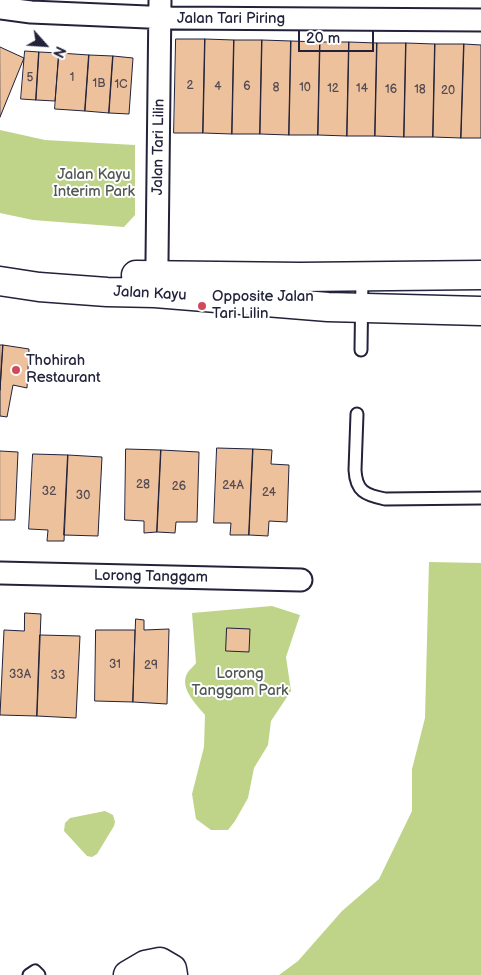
<!DOCTYPE html>
<style>
body{margin:0}
#map{position:relative;width:481px;height:975px;overflow:hidden;background:#fff;font-family:"Balsamiq Sans",sans-serif}
canvas{display:block}
.north{position:absolute;left:20px;top:20px;width:50px;height:50px;-webkit-text-stroke:4px #fff;paint-order:stroke;rotate:116deg;font-size:14px;font-weight:700;line-height:20px;text-align:center;color:#22223b}
.north::after{content:'';display:block;margin:auto;width:18px;height:22px;background:#22223b;clip-path:polygon(50% 0,100% 100%,50% 72%,0 100%)}
.scale{position:absolute;left:298px;top:30px;width:76px;height:22px;box-sizing:border-box;border:2px solid #22223b;border-top:0;padding-left:6px;font-size:15px;line-height:18px;white-space:nowrap;color:#22223b;-webkit-text-stroke:4px #fff;paint-order:stroke}
</style>
<div id="map">
<canvas width="481" height="975"></canvas>
<div class="north">N</div>
<div class="scale">20 m</div>
</div>
<script>
const ctx = document.querySelector('canvas').getContext('2d');
ctx.lineJoin = 'round';
function paint(path, color) {
  ctx.fillStyle = color;
  ctx.fill(path, 'evenodd');
}
function stroke(path, color, width, dash) {
  ctx.strokeStyle = color;
  ctx.lineWidth = width;
  ctx.lineCap = dash ? 'butt' : 'round';
  ctx.setLineDash(dash || []);
  ctx.stroke(path);
}
function drawText(font, color, halo, rows, align = 'center') {
  ctx.font = font + ' "Balsamiq Sans",sans-serif';
  ctx.lineWidth = 4;
  ctx.setLineDash([]);
  ctx.textBaseline = 'middle';
  ctx.strokeStyle = halo;
  ctx.fillStyle = color;
  for (const [text, x, y, turn = 0] of rows) {
    ctx.save();
    ctx.translate(x, y);
    ctx.rotate((+turn || 0) * Math.PI / 180);
    ctx.textAlign = isNaN(turn) ? turn : align;
    if (halo) ctx.strokeText(text, 0, 0);
    ctx.fillText(text, 0, 0);
    ctx.restore();
  }
}
paint(new Path2D(`
 M0,130L45,140L135,145V215L124,227L33,220L0,213Z
 M429,562L481,563V975H279L298,961L342,911L379,879L412,811V769L425,718Z
 M272,606L300,615L286,657L291,691L271,721L268,745L254,768L248,798L235,821L228,830H211L196,819L192,794L204,747L205,715C196,704 178,687 188,672C190,669 194,666 196,663L192,613Z
 M105,811L113,815L115,822L114,826L97,854L92,857L87,856L64,831L65,823L70,818Z`), '#bfd489');
const building = new Path2D(`
 M176,39H205L203,133H174Z
 M205,39L234,40L232,134L203,133Z
 M234,40H262L260,134H232Z
 M262,40L291,41L289,135L260,134Z
 M291,41L320,42L318,135H289Z
 M320,42H349L347,136L318,135Z
 M349,42L377,43L375,136H347Z
 M377,43H406L404,137L375,136Z
 M406,43L435,44L433,137H404Z
 M435,44H464L461,138L433,137Z
 M464,44L481,45V138H461Z
 M0,47L24,58L0,117Z
 M25,51L39,52L36,100L21,99Z
 M39,52L59,53L55,101L36,100Z
 M59,53L89,55L85,111L55,109Z
 M89,55L113,56L109,113L85,111Z
 M113,56L133,58L129,114L109,113Z
 M0,345H3L0,390Z
 M3,345L29,349L27,388L13,385L7,417L0,416V390Z
 M217,448L253,449L249,535H230L231,523H214Z
 M126,449L161,450L157,532L144,533V521L125,520Z
 M253,449L272,450L271,464L289,465L287,522L269,521L268,536L249,535Z
 M161,450L199,452L197,522H176L175,533L157,532Z
 M0,451L18,452L15,520H0Z
 M33,454L68,455L64,541H47L48,530L29,529Z
 M68,455L102,457L98,536L64,535Z
 M25,613L41,614L37,716L0,715L4,630L24,631Z
 M136,619L144,620V630L169,629L167,704L133,702Z
 M227,628L250,629L249,652L226,651Z
 M96,630H135L133,702L95,701Z
 M40,635L80,636L76,718L37,716Z`);
paint(building, '#ecc19c');
stroke(building, '#22223b', 1);
const lane = new Path2D(`
 M361,350L362,277
 M357,414L355,470C356,491 365,495 385,499L481,498
 M29,975L35,971L39,975`);
const street = new Path2D(`
 M0,8L31,12L171,18L481,20
 M155,291L157,260L160,0
 M0,573L301,580`);
const secondary = new Path2D(`
 M136,275L300,277L481,275
 M0,281L39,287L107,292L155,293L328,307L481,311
 M128,975L145,965L160,962L172,969L173,975`);
stroke(lane, '#22223b', 15);
stroke(street, '#22223b', 25);
stroke(secondary, '#22223b', 31);
stroke(lane, '#fff', 11);
stroke(street, '#fff', 21);
stroke(secondary, '#fff', 28);
for (const [x, y, r, color] of [
 [202,306,5,"#d1495b"],
 [16,370,5,"#d1495b"]
]) {
  const dot = new Path2D();
  dot.arc(x, y, r, 0, 2 * Math.PI);
  ctx.fillStyle = color;
  ctx.fill(dot);
  stroke(dot, '#fff', 2);
}
drawText('12px', '#544a53', null, [
 ["5",30,78],
 ["1",72,78],
 ["1B",99,84],
 ["1C",121,85],
 ["2",190,86],
 ["4",218,87],
 ["6",247,87],
 ["8",276,88],
 ["10",305,88],
 ["12",333,89],
 ["14",362,89],
 ["16",391,90],
 ["18",420,90],
 ["20",448,91],
 ["28",143,485],
 ["24A",233,486],
 ["26",179,487],
 ["32",49,492],
 ["24",269,493],
 ["30",83,496],
 ["31",115,665],
 ["29",151,666],
 ["33A",20,675],
 ["33",58,676]
]);
drawText('15px', '#22223b', '#fff', [
 ["Jalan Tari Piring",231,19],
 ["Jalan Tari Lilin",159,147,-89],
 ["Jalan Kayu",150,294,3],
 ["Lorong Tanggam",151,577,1]
]);
drawText('15px', '#515752', '#fff', [
 ["Jalan Kayu",94,175],
 ["Interim Park",94,192],
 ["Lorong",240,674],
 ["Tanggam Park",240,691]
]);
drawText('15px', '#22223b', '#fff', [
 ["Opposite Jalan",212,297],
 ["Tari Lilin",212,314],
 ["Thohirah",26,361],
 ["Restaurant",26,378]
], 'left');
</script>
